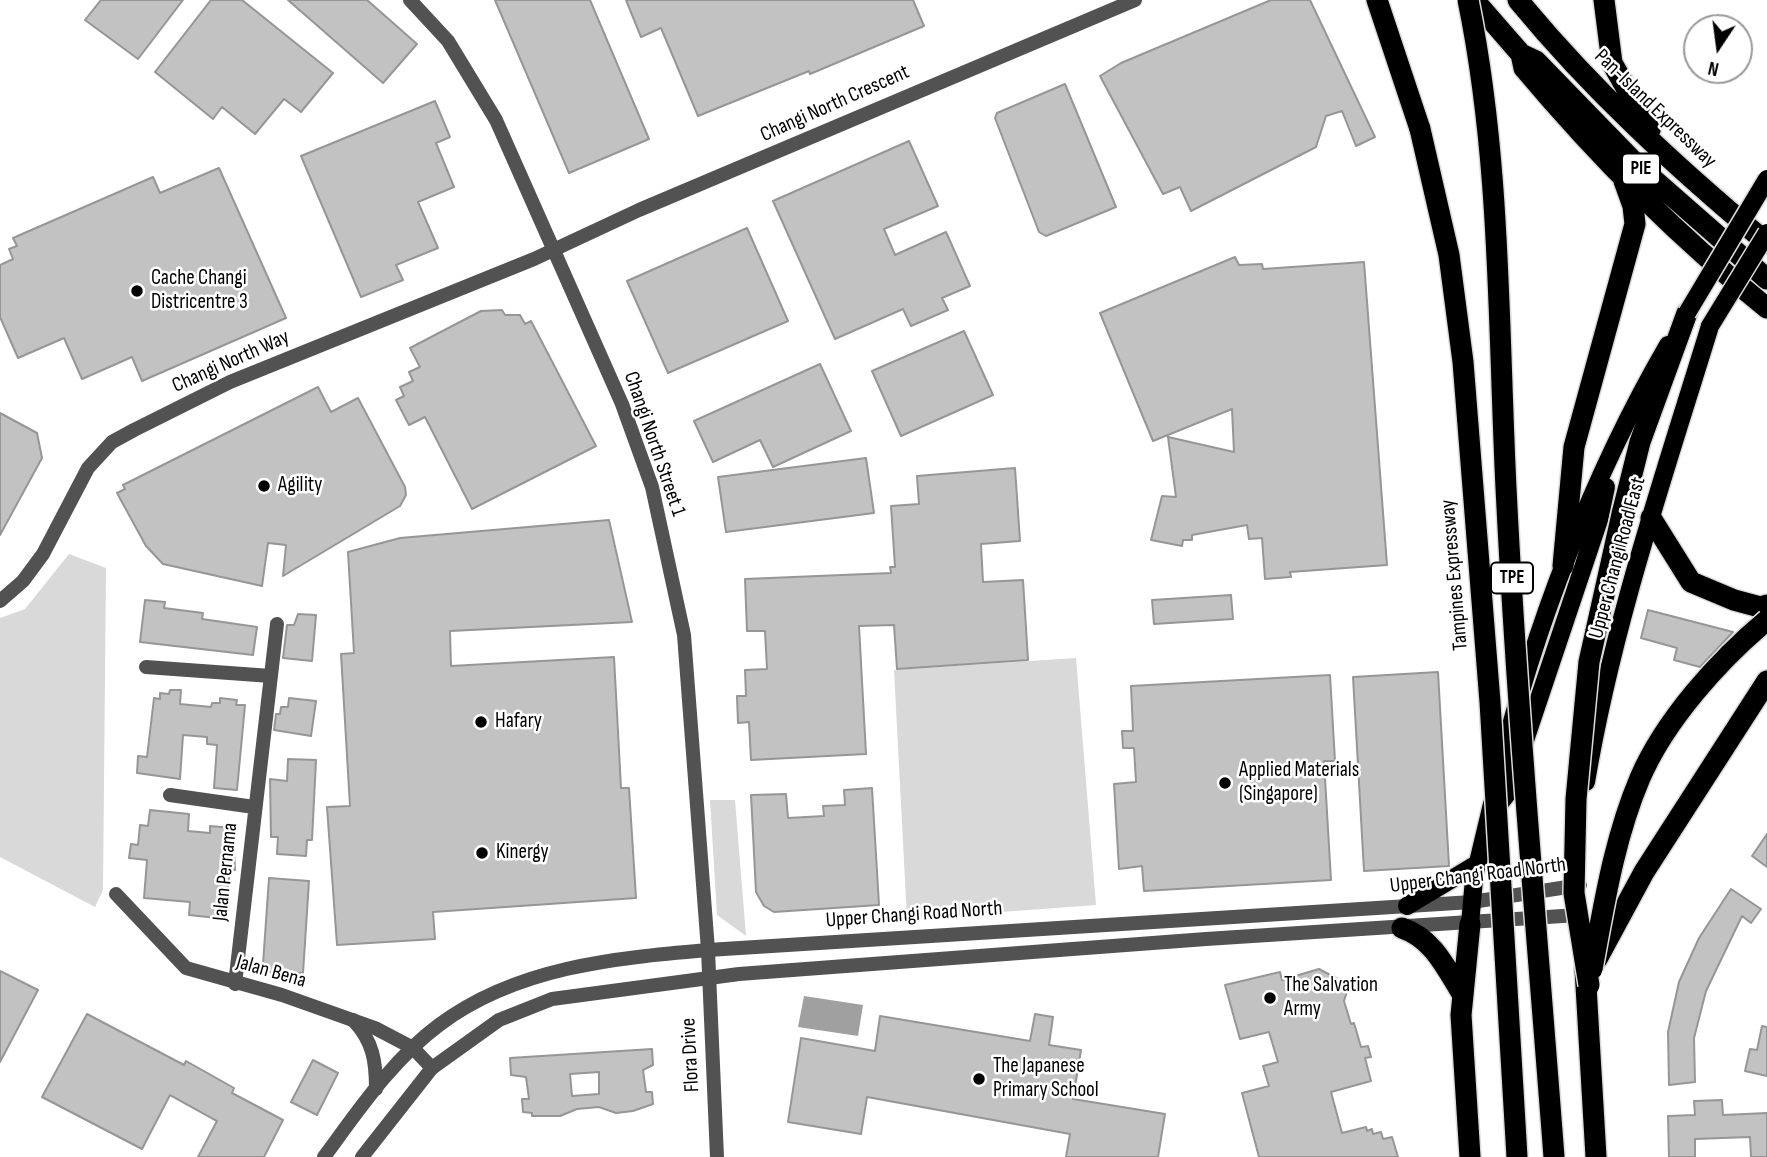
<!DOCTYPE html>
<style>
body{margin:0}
#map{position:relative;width:1767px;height:1157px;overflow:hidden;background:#fff;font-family:"Sofia Sans Condensed",sans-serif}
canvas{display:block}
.north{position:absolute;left:1683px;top:14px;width:70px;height:70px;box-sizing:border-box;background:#fff;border:2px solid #999;border-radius:50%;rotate:193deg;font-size:19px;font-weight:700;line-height:28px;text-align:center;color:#000}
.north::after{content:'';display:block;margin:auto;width:24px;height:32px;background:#000;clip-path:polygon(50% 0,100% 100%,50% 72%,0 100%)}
</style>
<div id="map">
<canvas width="1767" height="1157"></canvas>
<div class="north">N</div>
</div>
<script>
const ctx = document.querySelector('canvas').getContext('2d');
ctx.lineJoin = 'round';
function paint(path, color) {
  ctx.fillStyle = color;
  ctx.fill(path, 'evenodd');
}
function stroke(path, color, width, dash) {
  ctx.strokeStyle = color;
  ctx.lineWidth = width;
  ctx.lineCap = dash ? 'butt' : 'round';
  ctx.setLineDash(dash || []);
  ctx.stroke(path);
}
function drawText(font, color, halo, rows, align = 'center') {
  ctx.font = font + ' "Sofia Sans Condensed",sans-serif';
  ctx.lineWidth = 5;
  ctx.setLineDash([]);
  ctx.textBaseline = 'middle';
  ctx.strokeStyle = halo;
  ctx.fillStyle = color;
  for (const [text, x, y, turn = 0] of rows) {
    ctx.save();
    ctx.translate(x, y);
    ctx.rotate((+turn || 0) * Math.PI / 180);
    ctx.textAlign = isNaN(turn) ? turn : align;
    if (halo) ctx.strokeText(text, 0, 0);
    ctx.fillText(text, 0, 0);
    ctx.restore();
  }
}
paint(new Path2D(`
 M69,554L106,568L103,890L95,907L0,857V618L25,609Z
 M1076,658L1096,905L907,919L894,670Z
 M710,800H735L746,936L717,915Z`), '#d9d9d9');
paint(new Path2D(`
 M804,996L863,1005L858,1036L798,1027Z`), '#a0a0a0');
const building = new Path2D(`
 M101,0H183L138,59L85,20Z
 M211,0H242L333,73L301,112L284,99L255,134L222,107L213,119L155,72Z
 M288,0H367L417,44L383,83Z
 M495,0H590L649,139L569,173Z
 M626,0H913L924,26L810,74L809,71L698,116L661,28L641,37Z
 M1271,0H1310L1375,137L1356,146L1342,111L1326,116L1316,147L1191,211L1180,187L1163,194L1100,76L1121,63Z
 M1065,84L1116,207L1046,236L1039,232L995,118L997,113Z
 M435,101L450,137L436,143L454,187L418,202L438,248L396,265L403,280L361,297L301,156Z
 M909,141L938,206L884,229L895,255L946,232L970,286L942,298L948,310L911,326L903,309L835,339L773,201Z
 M219,168L286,318L142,381L132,357L82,379L64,338L18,358L0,317V265L13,259L9,249L17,246L13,238L153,177L160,193Z
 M747,228L788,321L668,373L627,281Z
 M1235,257L1239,265L1262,264L1263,269L1364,262L1387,565L1290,572L1291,577L1265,579L1262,538L1249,539L1247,525L1192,535V540H1183L1182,546L1151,540L1162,496L1176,497L1168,437L1234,452L1232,409L1153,441L1100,313Z
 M502,310L505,315H520L525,324L531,321L596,446L472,509L425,417L409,425L396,400L404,396L400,387L413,381L409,372L420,367L410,348L481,311Z
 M964,331L993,395L901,436L872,371Z
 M820,364L851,431L773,467L760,440L713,462L694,421Z
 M318,387L331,412L358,398L405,487L406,495L400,506L283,576L286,545L268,543L262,586L163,564L146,546L117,493L125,489L123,485Z
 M0,413L37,433L42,458L0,535Z
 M866,458L874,513L726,532L718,477Z
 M1015,468L1020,541L981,544L983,582L1023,580L1028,660L897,669L894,625L859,626L866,754L751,760L749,722L738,723L737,696H746L745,670L767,669L765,631H747L745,579L891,573L890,567H895L891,506L919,504L917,476Z
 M609,520L632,622L450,631L451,666L614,657L621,788H629L636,898L433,912L435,939L337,945L327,807L350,806L341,654L354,653L348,552L400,538Z
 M1231,595L1233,619L1154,624L1152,600Z
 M145,600L165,602L164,608L203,613L202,619L257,627L253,655L140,642Z
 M1648,610L1733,632L1700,667L1674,660L1677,648L1641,638Z
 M298,614L316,615L312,661L283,658L287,625H294Z
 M1438,672L1449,866L1364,871L1353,677Z
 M1330,675L1335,761H1324L1331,880L1144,891L1142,866L1119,869L1114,784L1136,782L1134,748H1123L1122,731H1133L1131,686Z
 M170,690H181L180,704L211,707L212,703H220V698L237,700L236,705H245L237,790L214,788L217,745L207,744V737L183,735L180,779L137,773L138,756L147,757L154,698L160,699V693L169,694Z
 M289,698L316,701L311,736L274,730L276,714H280L281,707H288Z
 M288,759L316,760L312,840H307L306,856L277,854L278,837H271L270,779L287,781Z
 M872,788L879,905L774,912L764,906L756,892L751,795L786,794L788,818L824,816L823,806L845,805L844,790Z
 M150,810L189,814L188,831L210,833V826L233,828L235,870H230L225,910L218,909L217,918L189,915L190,902L144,898L147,860L129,858L131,844L138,845L140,825L148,826Z
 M1767,834V867L1752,856Z
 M269,878L309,881L303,973L266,972V964H263Z
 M1731,889L1761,909L1751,923L1742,916L1706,991L1694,1038L1695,1082L1669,1085L1668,1032L1679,982L1699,938Z
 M1319,969L1349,985L1344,1001L1351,1024L1354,1023L1361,1047L1368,1046L1371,1057L1365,1058L1371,1081L1331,1092L1342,1133L1366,1127L1367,1131L1372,1129L1373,1134L1381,1132L1383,1139L1392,1137L1398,1157H1259L1242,1093L1269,1086L1263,1066L1278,1062L1269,1032L1240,1039L1225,985L1280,972L1282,980Z
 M0,971L38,990L0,1062Z
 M87,1014L184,1065L186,1061L234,1088L232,1093L283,1120L264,1157H198L217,1121L170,1095L142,1149L42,1097Z
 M1035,1014L1053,1017L1049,1045L1081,1050L1073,1099L1165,1114L1158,1157H1066L1070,1134L867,1097L861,1134L788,1122L801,1038L875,1051L880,1016L1030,1041Z
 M1762,1026L1767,1027V1076L1745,1071L1750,1049L1757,1050Z
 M652,1049L653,1065L643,1070L646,1092H652L653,1104L633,1111L616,1113L599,1107L577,1109L560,1116H532V1113L523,1112L522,1099H529L526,1077L511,1075L510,1058ZM599,1072V1094L572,1096L570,1074Z
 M313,1060L338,1073L317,1115L291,1102Z
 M1722,1100L1723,1115L1767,1113V1157H1751L1750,1137L1695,1139V1157H1669L1668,1116L1695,1115L1694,1101Z`);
paint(building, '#c2c2c2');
stroke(building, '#969696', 2);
const primary = new Path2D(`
 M1498,776C1533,630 1593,474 1668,345
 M1586,782C1612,627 1664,476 1710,326
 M1493,812L1507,794L1599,520L1606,487
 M1407,906L1477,864
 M1470,924L1474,879L1492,804`);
const motorway = new Path2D(`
 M1377,0L1420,129
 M1474,0L1521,54L1536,61L1638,166L1767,279
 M1518,0C1592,90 1678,169 1767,243
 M1604,0L1612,63L1650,130
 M1521,54L1524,68C1598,156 1677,236 1767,308
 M1622,514L1640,442L1687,313
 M1651,518L1691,582L1734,600L1760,607L1767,605
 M1563,566L1574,447L1635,224L1633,206L1624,181
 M1402,928C1432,938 1445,966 1461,992
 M1597,959L1644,872L1767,681
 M1585,969L1596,1157
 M1470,1157L1461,1015L1470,924`);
stroke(primary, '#dbdbdb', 21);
stroke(motorway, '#dbdbdb', 24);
stroke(new Path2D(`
 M410,0L448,41L496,120L622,404L652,487L684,635L708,950L717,1157
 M0,601L23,581L43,554L88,468L112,442L134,430L230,382L534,259L639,210L1135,0
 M146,667L271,676
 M170,795L254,807
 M116,894L186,968L282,995L375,1028L413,1048L432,1068
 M235,984L277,624`), '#525252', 14);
stroke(new Path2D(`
 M353,1020C373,1041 376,1061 376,1089
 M324,1157C358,1111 393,1059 439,1025C516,967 615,958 708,950L1472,902L1580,885
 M362,1157L432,1068L499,1020L552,999L739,974L1206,939L1578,915`), '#525252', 14);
stroke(primary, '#000', 18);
stroke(motorway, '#000', 21);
const primaryBridge = new Path2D(`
 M1687,313L1767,179
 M1710,326L1767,233`);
const motorwayBridge = new Path2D(`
 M1468,0C1501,161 1498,324 1506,488C1517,711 1537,934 1554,1157
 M1420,129L1449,255L1463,362L1490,702L1517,1157
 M1592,969C1604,905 1614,839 1640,778C1665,720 1719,660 1767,620
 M1589,985L1574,893L1576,799L1589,662L1622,514`);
stroke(primaryBridge, '#dbdbdb', 21, []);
stroke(motorwayBridge, '#dbdbdb', 24, []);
stroke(primaryBridge, '#000', 18);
stroke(motorwayBridge, '#000', 21);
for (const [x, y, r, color] of [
 [137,291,7,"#000"],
 [264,486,7,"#000"],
 [481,722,7,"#000"],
 [1225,783,7,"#000"],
 [482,853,7,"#000"],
 [1270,998,7,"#000"],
 [979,1079,7,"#000"]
]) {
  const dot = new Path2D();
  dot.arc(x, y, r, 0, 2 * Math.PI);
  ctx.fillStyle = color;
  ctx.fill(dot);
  stroke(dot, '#fff', 2.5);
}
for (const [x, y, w] of [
 [1641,169,38],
 [1512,578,42]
]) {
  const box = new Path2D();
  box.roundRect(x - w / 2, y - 15.5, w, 31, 5);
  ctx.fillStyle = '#fff';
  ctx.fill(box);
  stroke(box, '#000', 2);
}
drawText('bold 19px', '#000', null, [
 ["PIE",1641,169],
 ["TPE",1512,578]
]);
drawText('21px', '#000', '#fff', [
 ["Changi North Crescent",835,104,-24],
 ["Pan-Island Expressway",1655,109,44],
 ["Changi North Way",231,362,-24],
 ["Changi North Street 1",654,444,71],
 ["Upper Changi Road East",1618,558,-75],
 ["Tampines Expressway",1455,575,-95],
 ["Jalan Pernama",226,872,-84],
 ["Upper Changi Road North",1478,876,-7],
 ["Upper Changi Road North",914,915,-4],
 ["Jalan Bena",271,972,16],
 ["Flora Drive",691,1055,-93]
]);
drawText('21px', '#000', '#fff', [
 ["Cache Changi",151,279],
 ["Districentre 3",151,303],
 ["Agility",278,486],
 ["Hafary",495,722],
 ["Applied Materials",1239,771],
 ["(Singapore)",1239,795],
 ["Kinergy",496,853],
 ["The Salvation",1284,986],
 ["Army",1284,1010],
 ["The Japanese",993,1067],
 ["Primary School",993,1091]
], 'left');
</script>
